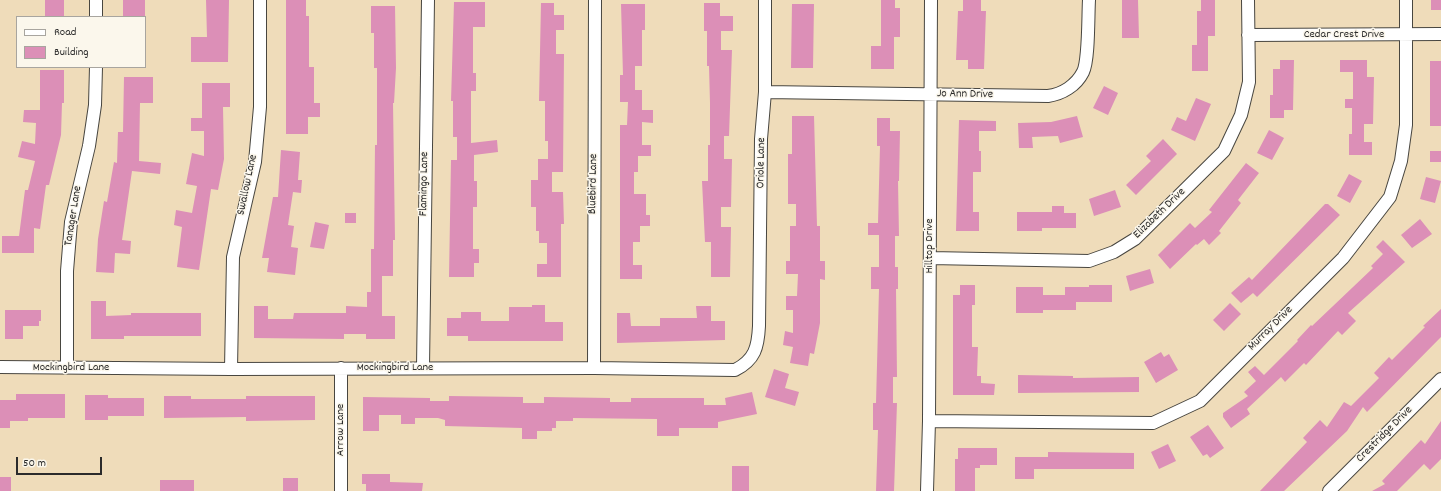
<!DOCTYPE html>
<style>
body{margin:0}
#map{position:relative;width:1441px;height:491px;overflow:hidden;background:#efdcba;font-family:Dekko,sans-serif}
canvas{display:block}
.legend{position:absolute;left:16px;top:16px;width:130px;height:52px;box-sizing:border-box;background:#fbf7ec;border:1px solid #a8a59f;margin:0;padding:5px 7px;list-style:none;font-size:12px;color:#2b2b2b}
.legend li{display:flex;align-items:center;gap:8px;height:20px}
.legend b{width:20px;border:1px solid #a8a59f}
.scale{position:absolute;left:16px;top:457px;width:86px;height:18px;box-sizing:border-box;border:2px solid #2b2b2b;border-top:0;padding-left:5px;font-size:12px;line-height:14px;white-space:nowrap;color:#2b2b2b;-webkit-text-stroke:3px #fbf7ec;paint-order:stroke}
</style>
<div id="map">
<canvas width="1441" height="491"></canvas>
<ul class="legend">
<li><b style="height:5px;background:#fff"></b>Road</li>
<li><b style="height:11px;background:#dc8fb7"></b>Building</li>
</ul>
<div class="scale">50 m</div>
</div>
<script>
const ctx = document.querySelector('canvas').getContext('2d');
ctx.lineJoin = 'round';
function paint(path, color) {
  ctx.fillStyle = color;
  ctx.fill(path, 'evenodd');
}
function stroke(path, color, width, dash) {
  ctx.strokeStyle = color;
  ctx.lineWidth = width;
  ctx.lineCap = dash ? 'butt' : 'round';
  ctx.setLineDash(dash || []);
  ctx.stroke(path);
}
function drawText(font, color, halo, rows, align = 'center') {
  ctx.font = font + ' Dekko,sans-serif';
  ctx.lineWidth = 3;
  ctx.setLineDash([]);
  ctx.textBaseline = 'middle';
  ctx.strokeStyle = halo;
  ctx.fillStyle = color;
  for (const [text, x, y, turn = 0] of rows) {
    ctx.save();
    ctx.translate(x, y);
    ctx.rotate((+turn || 0) * Math.PI / 180);
    ctx.textAlign = isNaN(turn) ? turn : align;
    if (halo) ctx.strokeText(text, 0, 0);
    ctx.fillText(text, 0, 0);
    ctx.restore();
  }
}
paint(new Path2D(`
 M45,0H64V17H45Z
 M123,0H145V17H123Z
 M206,0H229L228,62H191V37H207Z
 M286,0H306V16H309V67H314V103H320V117H308V134H286Z
 M881,0H895V8H900V37H894V69H871V46H881Z
 M963,0H981V11H986L984,69H968V60H956L958,11H963Z
 M1122,0H1138L1139,38H1122Z
 M1201,0H1215V36H1208V71H1192V45H1197V11H1201Z
 M1431,0H1441V10H1431Z
 M454,2H485V27H473V73H476V91H471V143L497,140L498,152L474,155V181H477V207H473V249H479V263H474V277H449L451,160H457V137H453V101H451Z
 M541,3H554V15H564V30H556V54H564L563,172H552V192H563L564,224H561V277H537V264H547V243H539V231H536V207H531V180H538V159H548V141H545V101H539Z
 M704,3H720V16H733V31H721V50H732L729,136H724V159H732L731,207H721V227H731L730,277H711V242H705L702,181H708V145H710V103L709,66H707V31H704Z
 M621,4H645V30H642V66H635V90H642V110H653V123L642,122V145H651V156H638V172H634V194H646V215H650V226H640V242H633V265H642V279H620V125H627L628,102H620V75H623Z
 M792,4H814L813,68H791Z
 M371,6H395L396,68L394,103H393L395,240H393V276H382V316H395V339H366V334H344V339L254,338V306H268V319H293L294,313H346V306L367,307V292H371V249H374L375,145H377V68H374V33H371Z
 M1280,60H1294L1293,110H1284V118H1270V95H1273V69H1280Z
 M1340,60H1367V77H1374L1373,124H1364V142H1372V155H1349V134H1352V108H1345V99H1353V72H1340Z
 M1430,61H1441V126H1430Z
 M40,70H64V103H62L61,135L49,185H46L40,229L34,228V253H2V236H19L25,190H28L35,161L18,157L22,141L35,144L36,123L23,122L24,110H40Z
 M124,77H153V103H140L139,161L161,163L160,174L132,171L122,240L131,241L130,254L115,253L114,273L96,272L98,239L104,201L107,202L114,162L117,163L118,132H123Z
 M202,83H230V107H223L224,159L218,190L211,189L199,270L177,267L182,227L174,225L176,210L192,213L197,186L186,184L192,153L204,156V131H191V118H202Z
 M1104,86L1118,93L1108,115L1093,108Z
 M1196,98L1211,104L1195,141L1171,130L1177,117L1186,121Z
 M792,116H814L817,226H820V261H825V280L820,279V323L814,354L810,353L808,366L790,363L793,347L783,345L785,331L793,333V310H786V296H797L798,274H786V261H790V226H796V204H788V154H792Z
 M1077,116L1083,137L1060,143L1058,136L1032,137L1033,148H1019L1018,123L1051,122Z
 M877,118H890V131H900L899,181H898L899,236H895V267H898V289H896L897,377H893V403H897L894,491H876L878,430H873V403H876L879,289H871V267H879V235H868V223H878L880,146H877Z
 M959,120L996,121V131H979V151H981V172H973V212H979V231H956Z
 M1269,130L1284,138L1272,160L1257,153Z
 M1163,139L1177,154L1136,195L1126,185L1151,161L1146,156Z
 M281,150L300,152L298,180H302L301,193L293,192L288,225L294,226L291,247L298,248L295,275L267,272L269,258H262L273,197H278Z
 M1430,151H1441V162H1430Z
 M1246,163L1259,173L1238,200L1241,203L1219,231L1221,233L1209,245L1204,239L1197,245L1196,244L1170,269L1158,255L1190,223L1195,228L1212,212L1209,210Z
 M1349,174L1362,181L1350,203L1337,196Z
 M1426,177L1441,181L1435,203L1420,199Z
 M1115,190L1121,207L1094,216L1089,199Z
 M1325,204H1328L1340,215L1257,297L1253,293L1241,303L1231,293L1249,277L1252,280Z
 M1052,206H1064V213H1076V228H1042V231H1017V212H1052Z
 M345,213H356V223H345Z
 M1420,219L1432,234L1412,248L1401,235Z
 M315,222L329,225L324,249L310,247Z
 M1383,240L1405,262L1348,313L1356,321L1342,335L1338,331L1306,365L1304,363L1285,382L1281,377L1247,409L1250,414L1231,428L1223,417V413L1248,396L1244,392L1256,381L1248,372L1255,366L1264,375L1298,341L1297,340L1311,325L1312,326L1373,268L1371,266L1383,254L1376,247Z
 M1150,269L1154,283L1130,291L1126,276Z
 M960,285H975V305H972V347H978L977,376H981V383L995,384L994,395H953V295H960Z
 M1089,285H1112V302H1076V310H1043V313H1016V287H1043V295H1065V287H1089Z
 M91,301H106V316L131,315V313H201V336H124V339H91Z
 M1230,303L1241,314L1224,331L1213,320Z
 M532,305H545V322H563V341H468V336H447V318H461V312H481V321H509V307H532Z
 M696,306H711V321H725V340L617,343V313H630L631,326H660V318H697Z
 M1441,309V337L1367,412L1363,407L1347,431L1284,491H1260L1307,442L1303,438L1320,420L1327,427L1344,402L1351,406L1379,378L1374,373L1389,357L1392,360L1425,327L1423,326Z
 M5,310H41V321H39V326H23V339H5Z
 M1161,352L1164,357L1169,354L1178,370L1156,383L1144,362Z
 M774,369L789,374L785,388L799,392L795,406L765,397Z
 M1018,375L1073,376V378L1139,377V392L1018,393Z
 M752,392L757,414L718,422V428H679V436H657V419L573,418V421H556V428H552V431H537V439H522V428L445,426V420L438,418H415V424H401V415H379V431H363V397L430,398V401H449V396L523,397V403H544V397L610,398V402H631V398H704V405H726L725,398Z
 M16,394H65V418H28V421H10V428H0V400H16Z
 M85,395H108V398H144V416H108V420H85Z
 M164,396H191V399H246V396H315V420L246,421V417L164,418Z
 M1441,421V459L1430,470L1424,464L1397,491H1372L1385,484L1382,481L1421,440L1425,444Z
 M1208,425L1224,448L1210,458L1207,454L1203,456L1190,437Z
 M1168,444L1176,461L1159,469L1151,452Z
 M958,448H997V465H980V468H975V491H955V459H958Z
 M1048,452L1134,453V469H1034V479H1015V457H1048Z
 M732,466H749V491H732Z
 M362,474H390V482L423,483L422,491H366V484H362Z
 M0,477H11V491H0Z
 M283,478H298V491H283Z
 M160,480H194V491H160Z`), '#dc8fb7');
const minor = new Path2D(`
 M96,0V17
 M1248,35L1441,34
 M765,92L1048,96C1062,94 1076,86 1083,72C1089,60 1088,16 1089,0
 M930,258L1089,261L1114,252L1135,239L1224,151L1241,115L1249,82L1248,0
 M0,367L231,369L594,368L735,370C755,360 758,347 759,326L761,139L765,92V0
 M67,367V271L71,222L89,146L95,105L96,67
 M423,367L428,0
 M594,368L595,0
 M231,369L233,257L255,162L260,107V0
 M929,421L1153,423L1200,401L1343,258L1390,197L1401,161L1406,125V0
 M341,491V368
 M927,491L929,421L931,0
 M1329,491L1441,379`);
stroke(minor, '#484640', 14);
stroke(minor, '#fff', 12);
drawText('12px', '#2b2b2b', '#fbf7ec', [
 ["Cedar Crest Drive",1344,35],
 ["Jo Ann Drive",965,95,1],
 ["Oriole Lane",762,163,-89],
 ["Flamingo Lane",425,184,-89],
 ["Bluebird Lane",594,184,-89],
 ["Swallow Lane",248,185,-78],
 ["Elizabeth Drive",1160,214,-44],
 ["Tanager Lane",74,216,-81],
 ["Hilltop Drive",930,246,-90],
 ["Murray Drive",1271,329,-45],
 ["Mockingbird Lane",71,368],
 ["Mockingbird Lane",395,368],
 ["Arrow Lane",341,430,-90],
 ["Crestridge Drive",1385,435,-45]
]);
</script>
